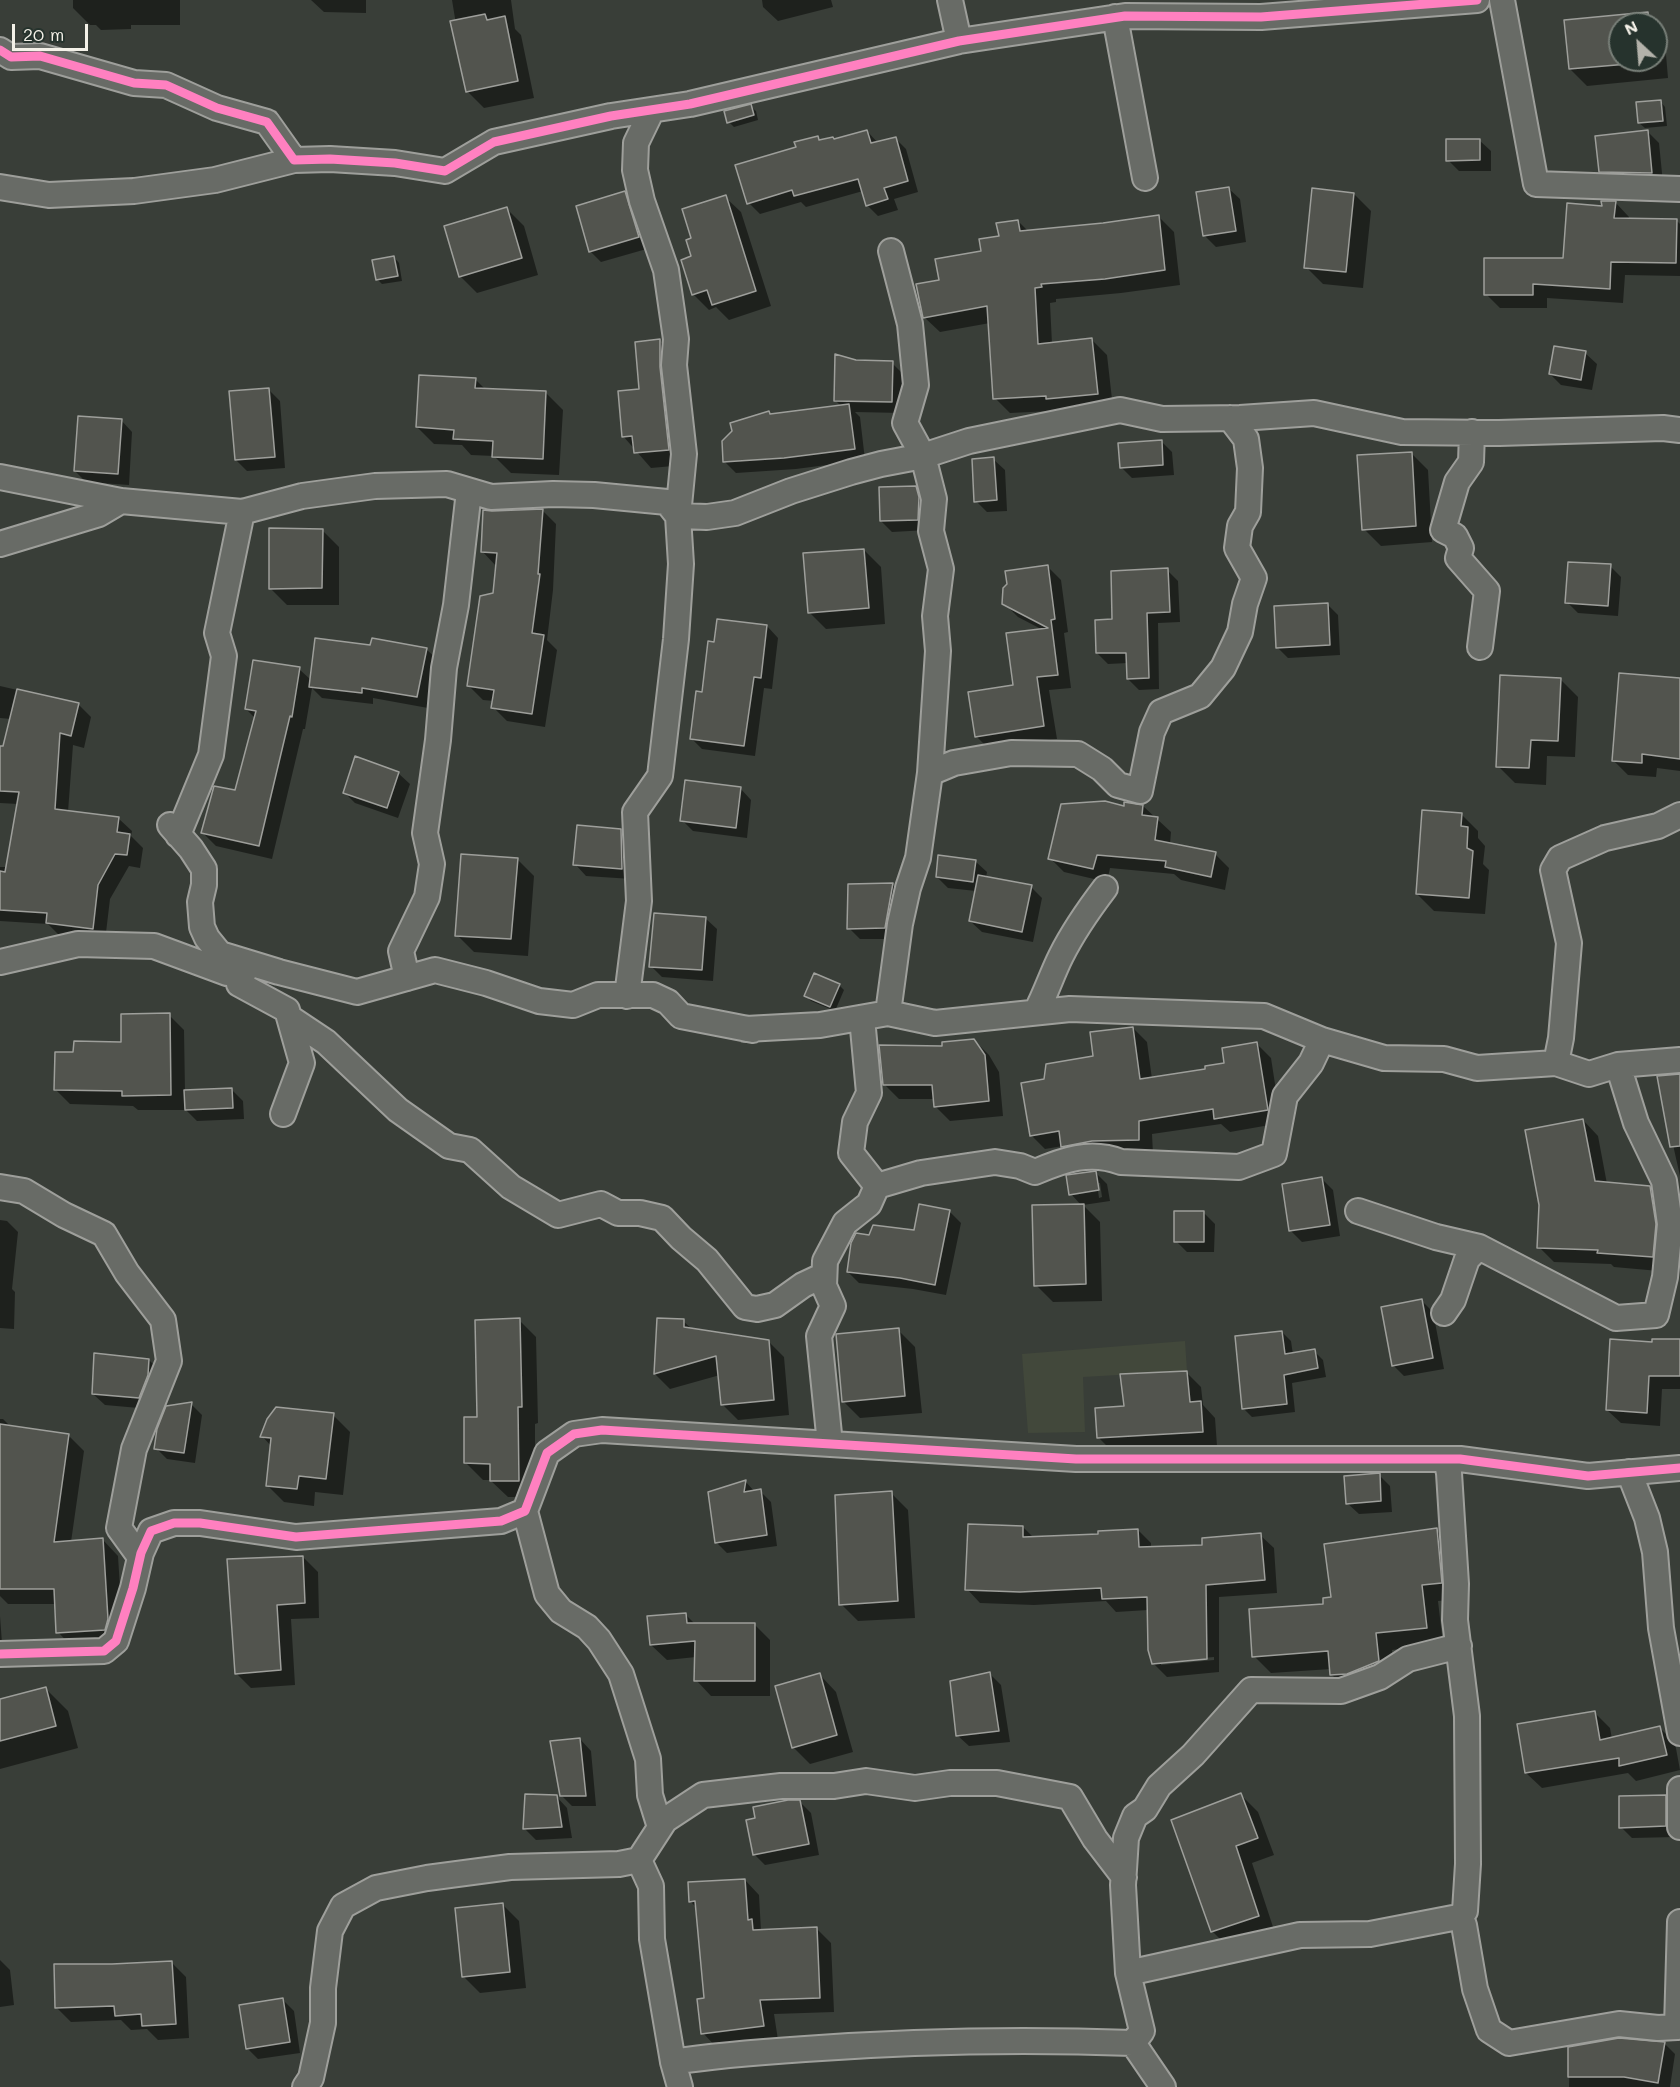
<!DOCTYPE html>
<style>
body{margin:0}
#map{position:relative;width:1680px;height:2087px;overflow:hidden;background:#393e38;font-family:Mali,sans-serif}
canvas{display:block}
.north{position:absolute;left:1608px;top:12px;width:60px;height:60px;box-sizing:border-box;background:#26332d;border:2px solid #787f78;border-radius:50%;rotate:334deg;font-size:16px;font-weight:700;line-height:24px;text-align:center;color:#f4f1e8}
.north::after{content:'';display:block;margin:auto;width:21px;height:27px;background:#b3b2aa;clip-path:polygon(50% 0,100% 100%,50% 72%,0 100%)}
.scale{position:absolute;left:12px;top:24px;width:76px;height:27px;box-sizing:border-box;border:3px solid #f4f1e8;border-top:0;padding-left:8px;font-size:18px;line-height:21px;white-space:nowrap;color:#f4f1e8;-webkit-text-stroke:4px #26332d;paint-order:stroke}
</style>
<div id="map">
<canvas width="1680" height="2087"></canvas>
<div class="north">N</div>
<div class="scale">20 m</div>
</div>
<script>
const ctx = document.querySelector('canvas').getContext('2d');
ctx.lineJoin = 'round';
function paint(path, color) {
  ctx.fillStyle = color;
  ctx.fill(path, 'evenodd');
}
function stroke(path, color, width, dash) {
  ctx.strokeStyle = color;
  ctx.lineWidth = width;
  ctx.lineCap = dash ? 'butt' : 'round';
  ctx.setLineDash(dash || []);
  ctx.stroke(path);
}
paint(new Path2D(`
 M1185,1341L1187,1371L1083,1377L1085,1432L1028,1433L1022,1354Z`), '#42483b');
paint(new Path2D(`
 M73,0H180V25H131V29L101,30L96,25H90L73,8Z
 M311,0H366V13L324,12Z
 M452,0H511L515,29L521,35L534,98L484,108L467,91Z
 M762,0H831L833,7L778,21L763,7Z
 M1647,14L1664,31L1668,78L1587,86L1570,69L1566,22ZM1620,24H1656V60H1620Z
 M1660,101L1665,107L1667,126L1645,128L1639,123Z
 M750,106L756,111L758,120L734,127L729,122Z
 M867,131L878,143L895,138L906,149L918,192L894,199L898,210L878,216L867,205L863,191L806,207L801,202L760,214L749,203L798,148L818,137L821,141L835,140Z
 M1648,132L1659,143L1663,183L1611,182L1600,171Z
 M1479,140L1491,151V171H1459L1448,160Z
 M1228,188L1240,199L1246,242L1216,247L1205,236L1198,193Z
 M625,193L636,204L650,248L601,262L590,251Z
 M1354,194L1371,211L1363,288L1323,284L1306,267Z
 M725,197L741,212L771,306L729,320L716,307L709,310L693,294V239Z
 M1615,202L1629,217V219L1676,220L1680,224V276L1625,275L1623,303L1547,298V308H1500L1486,294L1565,260L1603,207Z
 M507,209L524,226L538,275L477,293L460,276Z
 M1159,217L1174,232L1180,285L1121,293L1056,299V302L1050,303L1052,344L1092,340L1107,355L1113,408L1010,413L995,398L990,323L940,332L924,317L940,281L982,253L1018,221L1028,231Z
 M394,257L399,263L402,281L382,284L377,279Z
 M659,341L675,356L684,465L651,468L623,436Z
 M1585,353L1597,364L1592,390L1561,385L1550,374Z
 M856,362L892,363L903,374L902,413L855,412L860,417L865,460L796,469L736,473L725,462L771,415L842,407L836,401Z
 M475,379L486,390L546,393L563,410L559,475L511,473L494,456L471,455L462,445L434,444L417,427Z
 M269,390L280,401L285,468L247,471L236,460Z
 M121,420L132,432L129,485L86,482L75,471Z
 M1161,441L1172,452L1174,475L1132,478L1121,467Z
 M1411,453L1428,470L1432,542L1381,546L1364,529Z
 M993,459L1005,470L1007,511L987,512L976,501Z
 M915,487L927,498L928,530L892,532L881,521Z
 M542,510L556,524L553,590L547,640L557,650L545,727L507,721L493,707L494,701L483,700L469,686L494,594L496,566L482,551Z
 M322,530L339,547V605H287L270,588Z
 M864,550L881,567L885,624L826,629L809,612Z
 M1610,566L1621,577L1618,616L1578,613L1567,602Z
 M1048,567L1061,580L1068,632L1064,633L1071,688L1049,690L1057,739L989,749L976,736L1014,686L1043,630L1018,617L1004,603Z
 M1167,570L1178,581L1180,622L1158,623L1159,689L1139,690L1128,679V663L1108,664L1097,653L1114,621Z
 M1327,604L1338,615L1340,655L1288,658L1277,647Z
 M767,626L778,638L772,689L764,688L755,756L702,749L691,738L715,643Z
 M372,646L426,649L438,660L428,708L373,698V704L322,698L312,688L305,729H303L272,859L216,846L203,833L236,792L255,718L246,709L299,669L311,680Z
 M1561,680L1578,697L1575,757L1547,756L1546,785L1515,783L1498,766Z
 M1680,684V771L1657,768L1656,777L1628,775L1613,760Z
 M0,686L78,704L91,717L84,748L73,745L68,812L118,818L132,831L131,836L143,848L140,868L129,866L110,899L105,941L60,936L48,924L0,921V867H7L18,804L0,803V748H4L11,719L0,718Z
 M398,773L410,784L398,818L355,803L344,792Z
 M740,788L751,800L747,838L693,831L682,820Z
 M1143,806L1171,832L1170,844L1215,854L1229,868L1225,890L1181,880L1174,874L1110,868L1107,882L1064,872L1050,858L1125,807Z
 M1461,814L1478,831V838L1485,846L1483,864L1489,870L1485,914L1434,911L1417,894Z
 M621,830L632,842V879L586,876L575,864Z
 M517,859L534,876L528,956L474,952L457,935Z
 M975,861L987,872L986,878L1031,887L1042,898L1033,942L982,932L970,921L976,891L948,888L937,877Z
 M893,885L904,896L896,939H860L849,928Z
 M705,918L717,929L713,981L662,977L651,966Z
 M839,985L844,990L835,1011L811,1001L806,996Z
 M169,1015L184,1030L185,1092L232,1090L243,1101L244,1119L197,1121L186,1110H138L133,1106L70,1104L55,1089L75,1054L123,1044Z
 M1133,1028L1147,1042L1152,1079L1207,1070L1226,1064L1257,1044L1271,1058L1281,1123L1230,1132L1221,1124L1152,1134L1153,1154L1077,1160L1063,1146L1045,1149L1031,1135L1046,1081L1095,1057Z
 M974,1040L989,1055L999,1072L1003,1116L950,1121L935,1106V1099H899L884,1084L944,1047Z
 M1680,1076V1176L1658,1078Z
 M1583,1120L1598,1136L1607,1184L1650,1187L1665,1203L1659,1271L1614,1267L1611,1264L1554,1262L1539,1247Z
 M1096,1173L1107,1184L1110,1201L1083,1205L1100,1222L1102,1301L1053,1302L1036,1285L1081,1205L1071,1194ZM1097,1183H1100L1102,1197L1099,1198Z
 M1322,1179L1333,1190L1340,1236L1302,1242L1291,1231Z
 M950,1212L961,1223L946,1295L913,1289L859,1283L848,1272L870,1237L915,1231Z
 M1204,1213L1215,1224L1214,1252H1187L1176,1241Z
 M0,1220L7,1221L18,1232L12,1289L15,1292L14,1329L0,1328Z
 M1422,1301L1433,1312L1444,1369L1404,1376L1393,1365Z
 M658,1319L683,1321L693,1330L769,1342L784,1357L789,1415L738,1420L722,1404L720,1375L670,1389L655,1374Z
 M519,1320L536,1337L538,1423L535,1424V1497H508L490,1480H483L466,1463L479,1418Z
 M898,1330L915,1347L922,1413L860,1418L843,1401Z
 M1282,1332L1291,1341L1293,1355L1314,1351L1323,1360L1326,1377L1292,1383L1295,1412L1252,1417L1243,1408Z
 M1680,1340V1389H1662L1660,1426L1621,1423L1607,1410L1653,1343Z
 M149,1360L160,1371L150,1409L105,1405L93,1394Z
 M1186,1372L1201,1387L1203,1405L1215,1418L1217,1446L1113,1452L1099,1438L1126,1407Z
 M191,1404L202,1415L195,1463L167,1459L156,1448Z
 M333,1415L350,1432L343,1495L315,1492L314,1506L284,1502L267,1485L272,1447L262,1436Z
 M0,1419H3L11,1427L68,1435L84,1451L71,1542L103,1540L118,1556L123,1635L73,1648L58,1632L56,1604H8L0,1596Z
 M1379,1475L1390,1486L1392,1512L1359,1514L1347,1503Z
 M745,1481L755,1492L760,1491L771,1502L777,1546L727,1553L716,1542Z
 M891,1493L908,1510L915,1618L858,1621L841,1604Z
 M1023,1527L1034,1538L1100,1535L1138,1530L1151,1543V1548L1204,1547L1260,1535L1274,1548L1277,1593L1219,1597V1672L1167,1677L1153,1663L1148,1610L1116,1612L1106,1601L1034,1605L980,1603L967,1589ZM1214,1657V1660L1161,1665V1662Z
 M1436,1530L1453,1547L1458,1599L1438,1601L1443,1644L1392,1650L1395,1678L1349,1692L1332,1675L1331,1669L1271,1673L1254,1656Z
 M303,1557L318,1572L319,1618L291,1619L295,1685L251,1688L236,1673Z
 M685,1614L695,1624L755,1625L770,1640V1696H711L696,1680V1657L667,1660L651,1645Z
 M0,1616L2,1643H0Z
 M990,1674L1001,1685L1010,1742L969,1746L957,1735Z
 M820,1675L836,1692L853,1752L810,1764L793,1747Z
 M45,1688L68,1711L78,1748L0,1769V1700Z
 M1595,1713L1610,1728L1612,1739L1660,1728L1675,1743L1680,1770L1636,1781L1628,1773L1542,1788L1526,1773Z
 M580,1739L591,1751L596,1806H572L561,1795Z
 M1241,1795L1258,1812L1274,1855L1252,1863L1275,1933L1229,1948L1212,1931Z
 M556,1796L567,1808L572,1838L536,1840L525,1829Z
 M1665,1797L1676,1808V1837L1632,1838L1621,1827Z
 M800,1802L811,1813L819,1855L765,1865L754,1854L757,1819Z
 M745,1880L759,1895L761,1931L816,1928L831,1943L834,2012L774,2014L778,2040L717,2048L703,2033L706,2000L697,1908L690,1901Z
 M502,1904L519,1921L526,1988L480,1993L463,1976Z
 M0,1960L10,1970L14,2005L0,2007Z
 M171,1962L186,1977L189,2038L158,2040L147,2029L131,2030L121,2020L71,2022L57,2008L112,1966Z
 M283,2000L294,2011L300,2053L258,2059L247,2048Z
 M1664,2043L1675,2054L1670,2087H1569L1570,2048Z`), '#0007');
const building = new Path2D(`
 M1648,12L1649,24H1620V60H1652V62L1569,69L1564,20Z
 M485,14L487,20L505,16L518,81L466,92L450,21Z
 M1661,100L1663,121L1638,123L1636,102Z
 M751,104L754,115L727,123L724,111Z
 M867,130L871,143L896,137L908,181L884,188L888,199L866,206L858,179L794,196L792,190L747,204L735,165L796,147L794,142L818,136L819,140L833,137L834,139Z
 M1648,130L1652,173L1599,172L1595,136Z
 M1446,139H1480V160L1446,161Z
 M1229,187L1236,231L1203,236L1196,192Z
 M1312,188L1354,193L1346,272L1304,268Z
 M625,191L639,237L589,252L576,206Z
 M726,195L756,291L712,305L707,290L692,295L681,260L691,256L686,240L691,238L682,209Z
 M1601,201H1616L1614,218L1677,219L1676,263L1611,262L1610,289L1533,284V295H1484V258H1563L1567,203L1602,206Z
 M507,207L522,258L459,277L444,226Z
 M1159,215L1165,270L1105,279L1041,284L1042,287L1035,288L1038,344L1092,338L1098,394L1046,399V396L993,399L987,306L923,318L916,284L939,280L935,259L981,251L979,239L999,236L996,223L1018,220L1020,231L1103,223Z
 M394,256L398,276L376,280L372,260Z
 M660,339V367L669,450L634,453L632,436L622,437L618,391L639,389L635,342Z
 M1554,346L1586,351L1581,380L1549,374Z
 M835,354L856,360L893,361L892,402L834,401Z
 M419,375L476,378L475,388L546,391L543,459L492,457L493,441L453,439L454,430L416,427Z
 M269,388L275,457L235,460L229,391Z
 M849,404L855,449L784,458L723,462L722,441L732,431L730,423L769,411L770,414Z
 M78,416L122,419L118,474L74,471Z
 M1162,440L1163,465L1120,468L1118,443Z
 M1412,452L1416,526L1362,530L1357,455Z
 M994,457L997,500L974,502L972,459Z
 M916,486L919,497L918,520L880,521L879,487Z
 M543,509L538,574H540L532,633L544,635L532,714L491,708L494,690L467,686L480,596L493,593L497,553L481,552L483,510L492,511Z
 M269,528L323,529L322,588L269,589Z
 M864,549L869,608L808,613L803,553Z
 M1568,562L1611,564L1608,606L1565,603Z
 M1048,565L1055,619L1051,620L1058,675L1037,677L1044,726L975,737L968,692L1013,685L1006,633L1048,628L1002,604L1003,588L1007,584L1005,571Z
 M1168,568L1170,612L1147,613L1149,678L1127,679L1126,653H1096L1095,620L1112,619L1111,571Z
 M1328,603L1330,645L1276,648L1274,606Z
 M717,619L767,625L761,678L754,677L744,746L690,739L696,691L702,692L708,641L714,642Z
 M315,638L370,645L372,638L427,648L417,697L362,688V693L309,687Z
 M253,660L300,667L292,717L290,716L259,846L201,833L214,786L235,790L256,711L245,709Z
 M1619,673L1680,678V759L1642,754V763L1612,761Z
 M1500,675L1561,678L1558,741L1531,740L1529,768L1496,767Z
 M17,689L79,703L71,736L60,733L55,809L119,817L117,832L130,834L127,855L115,854L98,885L93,929L46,923L47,913L0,910V871L5,872L19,792L0,791V746H3Z
 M355,756L399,772L387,808L343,793Z
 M685,780L741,787L736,828L680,821Z
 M1105,801L1124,806V802L1143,805L1142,815L1158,817L1155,840L1216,852L1211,877L1165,867L1166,861L1097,855L1093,869L1048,859L1061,804Z
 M1422,810L1462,813L1461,826L1468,827L1467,848L1473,851L1469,898L1416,894Z
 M577,825L621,829L622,869L573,865Z
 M461,854L518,858L511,939L455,936Z
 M938,855L976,860L973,882L936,877Z
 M978,875L1032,885L1022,932L969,921Z
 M893,883L885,928L847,929L848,884Z
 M654,913L706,917L702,970L649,967Z
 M814,973L840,984L830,1007L804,996Z
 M170,1013L171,1095L122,1096V1091L54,1090L55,1052H73L74,1041L121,1042V1014Z
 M1133,1027L1140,1079L1205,1069V1066L1224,1063L1222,1048L1257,1042L1268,1110L1214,1119L1213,1109L1139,1121V1140L1092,1141L1061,1147L1059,1131L1030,1136L1021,1083L1044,1079L1046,1064L1093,1056L1090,1032Z
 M974,1039L985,1055L989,1101L934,1107L932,1085H883L879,1045L942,1046V1042Z
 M1680,1074V1146L1670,1147L1657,1076Z
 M232,1088L233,1108L185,1110L184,1090Z
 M1583,1119L1595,1181L1650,1186L1656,1224L1653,1257L1597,1253L1598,1250L1537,1248L1539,1205L1525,1130Z
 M1096,1171L1099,1190L1069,1195L1066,1175Z
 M1322,1177L1330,1225L1289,1231L1282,1184Z
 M919,1204L950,1210L935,1285L900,1278L847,1272L851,1243L856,1233L869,1235L873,1225L914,1230Z
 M1084,1204L1086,1284L1034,1286L1032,1205Z
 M1174,1211H1204V1242H1174Z
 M1422,1299L1433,1358L1392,1366L1381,1307Z
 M520,1318L522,1407H518L519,1481H490V1464L464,1463V1417H477L475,1320Z
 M657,1318L684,1319V1327L769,1340L774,1400L721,1405L716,1356L654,1374Z
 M899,1328L905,1396L842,1402L836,1334Z
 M1282,1331L1285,1354L1315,1349L1318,1368L1284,1375L1287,1404L1242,1409L1235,1336Z
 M1610,1339L1652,1342V1339H1680V1376H1649L1647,1413L1606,1410Z
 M94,1353L149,1359L148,1375L139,1398L92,1394Z
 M1187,1371L1190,1402L1201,1401L1203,1432L1097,1438L1095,1408L1124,1406L1120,1374Z
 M192,1402L184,1453L154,1449L157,1429L166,1406Z
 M276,1407L334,1413L326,1479L299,1476L297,1489L266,1486L271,1438L260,1437L267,1419Z
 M0,1424L69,1434L54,1542L103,1538L108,1619L105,1630L56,1633L54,1589H0Z
 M1380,1473L1381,1501L1346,1504L1344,1476Z
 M746,1480L744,1492L761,1489L767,1535L715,1543L708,1492Z
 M892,1491L898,1601L839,1605L835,1495Z
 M968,1524L1023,1526V1537L1098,1534V1531L1138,1529L1139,1547L1202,1545V1538L1261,1533L1265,1580L1206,1585L1207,1659L1152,1664L1148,1650L1147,1597L1102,1599L1101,1588L1020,1592L965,1590Z
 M1437,1528L1442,1583L1422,1585L1427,1628L1376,1633L1379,1661L1347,1674L1330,1675L1328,1651L1252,1657L1249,1609L1323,1604V1598L1331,1597L1324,1544Z
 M303,1556L305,1603L277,1605L281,1670L235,1674L227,1559Z
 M686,1613L687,1623H755V1681H694L695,1641L650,1645L647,1616Z
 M990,1672L999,1731L956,1736L950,1681Z
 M820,1673L837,1735L792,1748L775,1686Z
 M46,1687L56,1726L0,1741V1699Z
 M1595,1711L1600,1740L1660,1726L1667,1755L1619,1766V1758L1525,1773L1517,1724Z
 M580,1738L586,1796H560L550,1741Z
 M1241,1793L1258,1838L1236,1846L1259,1916L1211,1932L1171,1820Z
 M525,1794L557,1795L562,1827L523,1829Z
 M1666,1795V1826L1619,1828V1796Z
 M788,1800H800L809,1844L753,1855L746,1820L755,1818L753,1807Z
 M745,1879L748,1920L752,1919L753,1930L817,1927L820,1998L760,2000L764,2026L701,2034L697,1999L704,1998L695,1901L689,1902L688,1882Z
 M503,1903L510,1972L462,1977L455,1908Z
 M172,1961L176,2024L142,2026L141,2014L115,2016L114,2006L55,2008L54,1964H112Z
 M283,1998L290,2042L246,2049L239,2005Z
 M1619,2038L1665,2042L1658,2083L1624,2077H1568V2047Z`);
paint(building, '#52544e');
stroke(building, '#9e9f9b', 1.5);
const street = new Path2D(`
 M950,0L959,41
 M1502,0L1536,184L1680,189
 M1115,17L1145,178
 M0,50L11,57L40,56L134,83L166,85L217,108L267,122L294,160L330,159L395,163L445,171L494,142L611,116L690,104L959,41L1125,16L1261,17L1477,0
 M652,110L636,143L635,170L642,201L666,270L676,339L674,365L684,454L678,516L707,517L735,513L791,491L851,472L881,464L923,456L969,441L1120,410L1162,419L1240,418L1314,413L1402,432L1499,433L1663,428L1680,430
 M0,187L49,195L134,191L215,180L294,160
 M891,251L910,324L916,385L905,423L923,456L934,499L931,531L941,569L935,616L938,651L930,773
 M1472,432L1471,462L1457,482L1443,530L1455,536L1461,548L1458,558L1487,591L1480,647
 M0,477L121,501
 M0,544L99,514L121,501L242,512L302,496L375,486L447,484L491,497L553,494L594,495L667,502L678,516L681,564L676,639L660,776L635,812L639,901L627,996
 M170,825L191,849L204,869V885L200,902L202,927L207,938L220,954L279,972L357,992L435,970L486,983L539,1001L573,1005L598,995H653L668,1002L681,1016L753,1030
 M178,835L211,755L224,656L217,633L242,512
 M0,962L78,944L154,946L227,973H239
 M244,972L239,984L287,1010L302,1063L283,1114
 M407,978L401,951L427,897L432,864L425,833L438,740L444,668L456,605L469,491
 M1036,1012C1046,993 1052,974 1061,956C1073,932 1089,909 1105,888
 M888,1013L935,1023L1070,1009L1264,1016L1322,1040L1384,1058L1444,1059L1477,1068L1556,1063L1589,1074L1618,1065L1680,1060
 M290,1018L326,1042L398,1110L449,1146L470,1150L511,1187L558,1215L601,1204L618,1213H640L662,1218L681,1238L707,1260L745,1307L757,1309L775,1305L803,1285L820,1277L833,1306L819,1336L830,1444
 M862,1018L869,1093L855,1122L851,1153L877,1186
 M746,1029L820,1025L888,1013L900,924L908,888L918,858L930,773L954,763L1011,753L1078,754L1102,769L1118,785L1140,791L1152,732L1161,712L1200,696L1223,668L1240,632L1245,604L1254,578L1237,548L1240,526L1248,512L1250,468L1246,439L1230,418
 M1556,1063L1561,1038L1569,943L1553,870L1560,858L1605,838L1658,826L1680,815
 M0,1187L24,1191L64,1215L104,1234L127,1273L163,1320L169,1361L134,1449L119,1528L140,1557
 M1358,1211L1436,1237L1479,1247L1616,1318L1656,1315L1665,1277L1670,1224L1664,1181L1636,1123L1618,1065
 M824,1286L825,1261L845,1223L869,1204L877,1186L921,1173L995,1162L1020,1166L1035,1172C1063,1160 1090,1150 1121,1162L1239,1167L1274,1154L1285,1096L1311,1063L1322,1040
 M1444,1313L1453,1300L1467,1259L1479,1247
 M1446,1459L1449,1473L1456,1584L1455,1620L1467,1716L1468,1864L1465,1911L1458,1917
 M1629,1472L1647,1518L1655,1552L1661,1628L1680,1733
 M525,1511L547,1594L561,1611L587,1627L599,1640L621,1674L648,1759L650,1795L659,1824L703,1795L781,1786H834L866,1781L915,1788L950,1783H997L1070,1797L1095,1839L1124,1877
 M0,1654L104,1651L116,1641L133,1588L141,1553L151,1531L174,1523H200L296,1537L501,1521L525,1511L547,1453L574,1434L602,1430L1076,1459H1460L1588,1476L1680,1468
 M1680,1789V1827
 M665,1820L639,1860L651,1886L652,1939L673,2062
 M1128,1973L1123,1885L1126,1838L1135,1816L1145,1809L1159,1786L1193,1755L1251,1690L1341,1691L1380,1677L1408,1659L1459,1646
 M1133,2043L1142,2031L1128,1973L1300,1935L1370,1934L1458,1917L1464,1925L1475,1989L1489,2030L1509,2043L1619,2024L1658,2028L1677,2027L1680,1922
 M305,2087L311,2078L323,2023V1988L330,1931L343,1906L376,1888L427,1878L510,1867L619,1864L639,1860
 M680,2087L673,2062C717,2055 760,2052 805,2049C914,2041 1024,2039 1133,2043L1163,2087`);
stroke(street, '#9e9f9b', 28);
stroke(street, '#686b66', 24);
stroke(new Path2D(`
 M0,50L11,57L40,56L134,83L166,85L217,108L267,122L294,160L330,159L395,163L445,171L494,142L611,116L690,104L959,41L1125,16L1261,17L1477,0
 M0,1654L104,1651L116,1641L133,1588L141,1553L151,1531L174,1523H200L296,1537L501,1521L525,1511L547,1453L574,1434L602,1430L1076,1459H1460L1588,1476L1680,1468`), '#ff80c0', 9);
</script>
